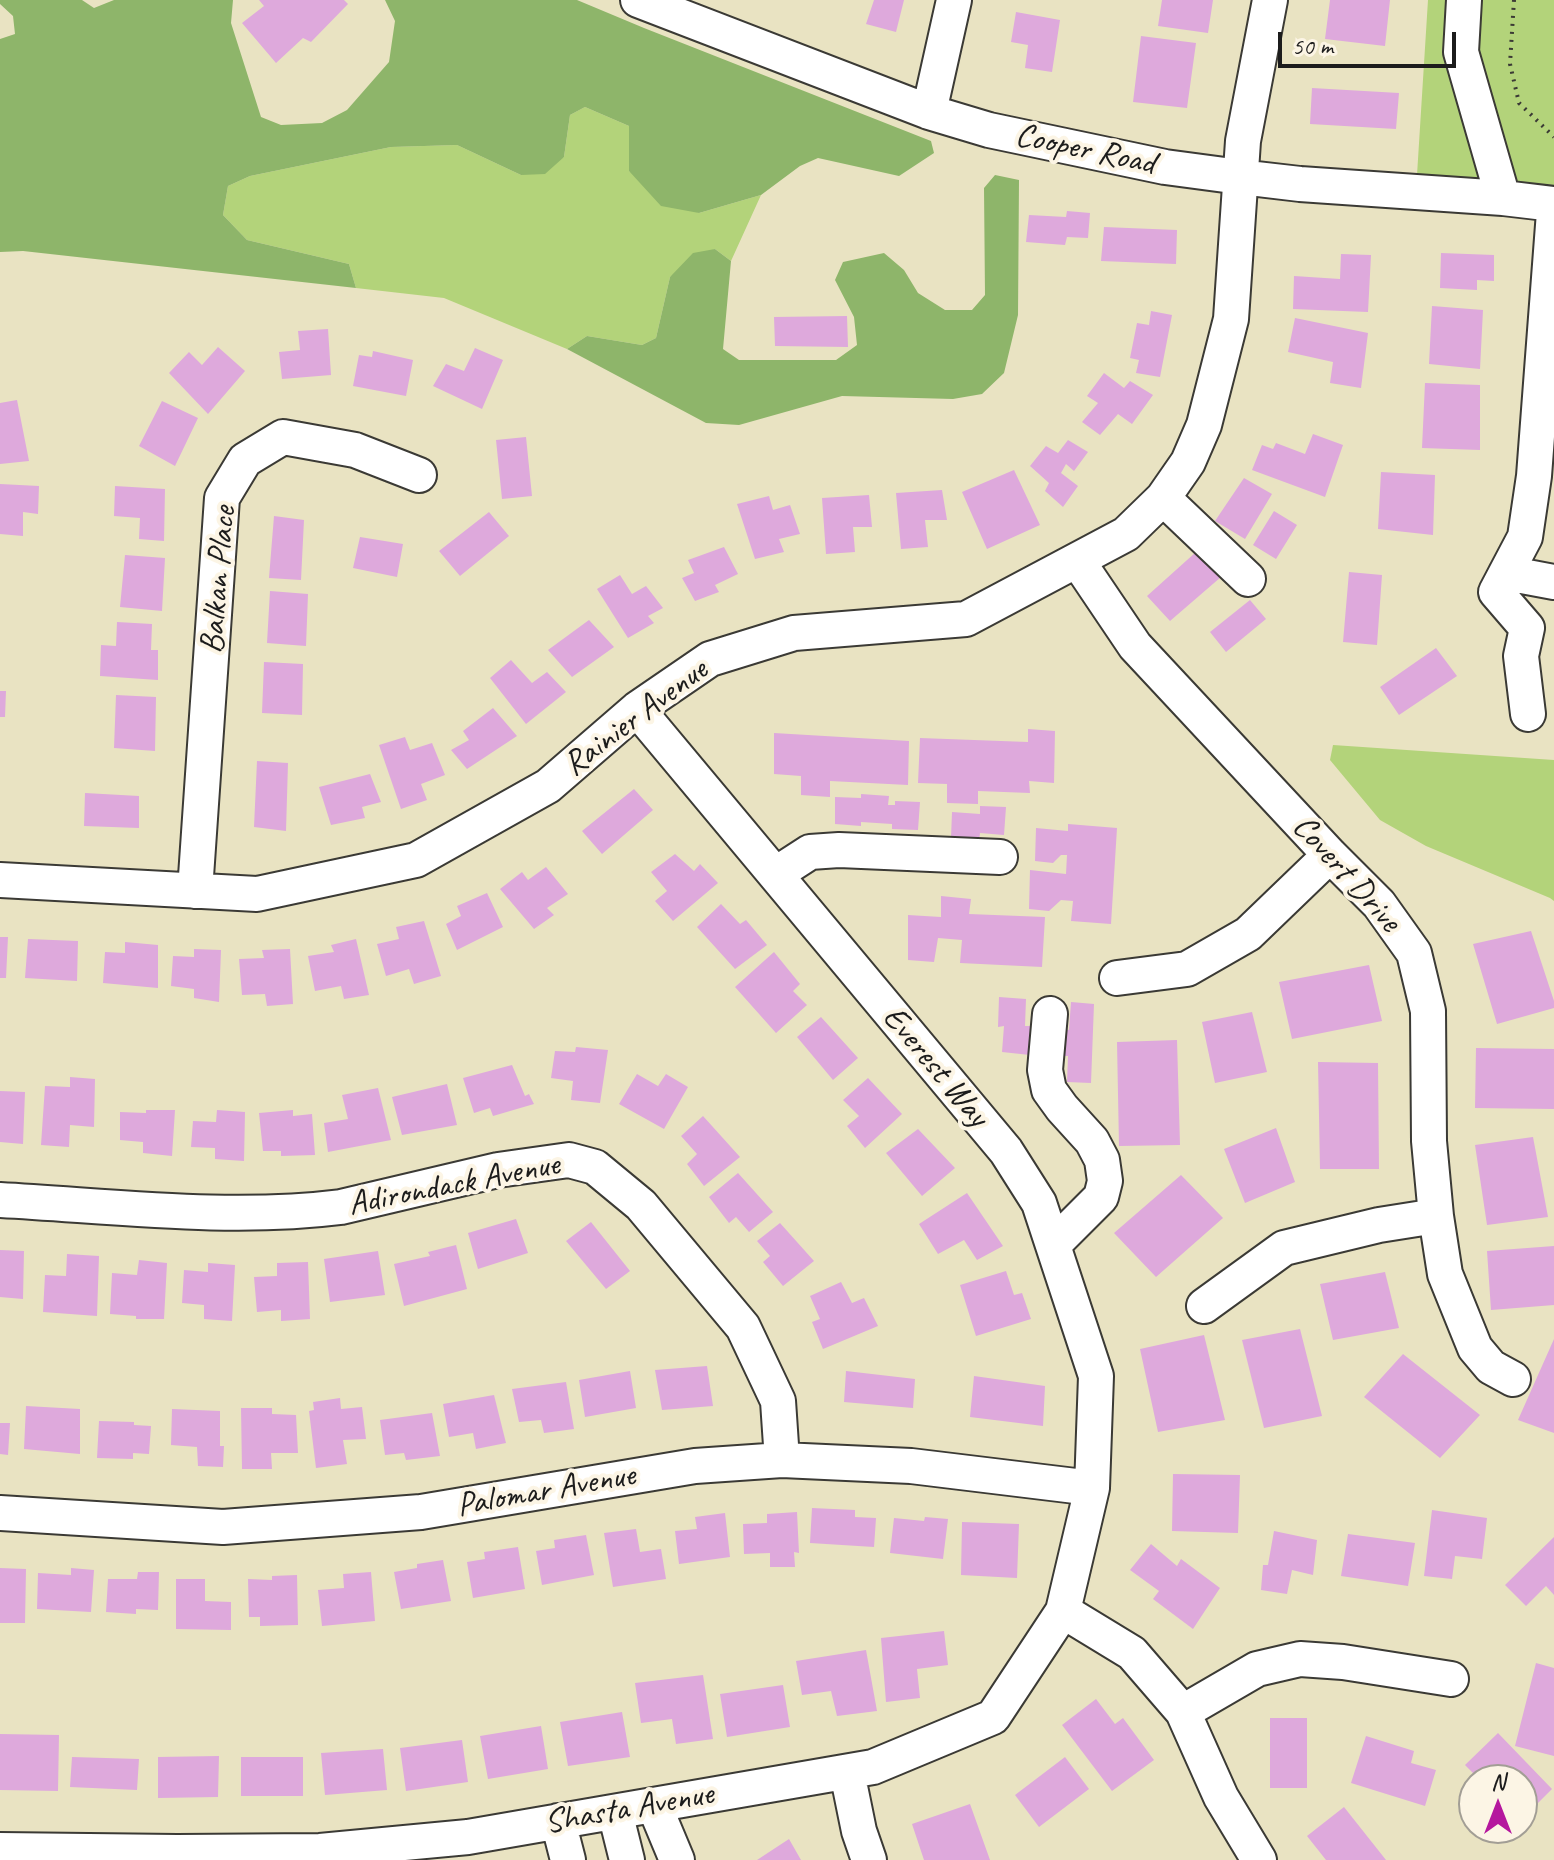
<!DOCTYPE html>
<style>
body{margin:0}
#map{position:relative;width:1554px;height:1860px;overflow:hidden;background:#e9e3c2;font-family:Caveat,sans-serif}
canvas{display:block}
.north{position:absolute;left:1458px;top:1764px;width:80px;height:80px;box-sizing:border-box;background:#fcf5e5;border:2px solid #a29e95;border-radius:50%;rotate:0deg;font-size:22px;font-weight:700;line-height:32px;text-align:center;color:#1c1c1c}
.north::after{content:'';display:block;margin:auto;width:28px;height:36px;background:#b5179e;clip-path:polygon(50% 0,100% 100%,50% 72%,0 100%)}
.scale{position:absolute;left:1278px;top:32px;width:178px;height:36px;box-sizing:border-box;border:4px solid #1c1c1c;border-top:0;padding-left:10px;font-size:24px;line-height:28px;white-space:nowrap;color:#1c1c1c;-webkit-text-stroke:6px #fcf5e5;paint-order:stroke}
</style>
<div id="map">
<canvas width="1554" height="1860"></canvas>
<div class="north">N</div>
<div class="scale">50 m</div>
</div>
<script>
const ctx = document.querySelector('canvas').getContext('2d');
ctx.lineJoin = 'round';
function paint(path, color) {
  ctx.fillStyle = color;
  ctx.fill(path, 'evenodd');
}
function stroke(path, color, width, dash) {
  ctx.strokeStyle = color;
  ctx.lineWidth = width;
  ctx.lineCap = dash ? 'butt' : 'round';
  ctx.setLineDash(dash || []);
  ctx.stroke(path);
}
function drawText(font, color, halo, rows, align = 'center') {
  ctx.font = font + ' Caveat,sans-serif';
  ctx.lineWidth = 8;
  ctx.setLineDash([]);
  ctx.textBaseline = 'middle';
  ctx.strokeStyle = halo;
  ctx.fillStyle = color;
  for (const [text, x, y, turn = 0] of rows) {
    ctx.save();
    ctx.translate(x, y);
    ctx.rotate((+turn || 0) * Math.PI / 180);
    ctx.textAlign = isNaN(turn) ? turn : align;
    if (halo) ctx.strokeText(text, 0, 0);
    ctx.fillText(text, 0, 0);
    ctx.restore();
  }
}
paint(new Path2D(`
 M1428,0H1554V185L1417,175Z
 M585,107L629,126V171L699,213L761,195L731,261L715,249L670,277L656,338L642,345L587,336L567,349L444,298L356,288L349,264L247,240L223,215L228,186L250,176L391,147L457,145L521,175L564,157L570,115Z
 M1333,745L1554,760V901L1550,898L1426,846L1380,820L1330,760Z`), '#b3d37a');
paint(new Path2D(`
 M0,0H82L94,8L114,0H233L231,23L261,117L281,125L322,123L347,110L389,62L395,21L385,0H577L644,28L931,141L934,153L899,176L818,158L800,166L761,195L699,213L661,206L629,171V126L585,107L570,115L564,157L545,174L521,175L457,145L391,147L250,176L228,186L223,215L247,240L349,264L356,288L23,251L0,252V39L15,34L13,16L0,4Z
 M995,175L1019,180L1018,315L1004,373L982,394L953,399L842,396L739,425L706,423L567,349L587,336L642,345L656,338L670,277L693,253L715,249L731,261L723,349L739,360H836L857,345L854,317L835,280L843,262L884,253L904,270L918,293L945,310H972L985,295L984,188Z`), '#8eb56a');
paint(new Path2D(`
 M259,0H344L348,4L311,42L303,38L276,63L242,23L264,6Z
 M874,0H904L896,32L866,24Z
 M1162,0H1213L1208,33L1158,26Z
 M1330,0H1390L1385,46L1325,39Z
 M1016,12L1060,20L1052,72L1025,68L1028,45L1011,42Z
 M1141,36L1196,43L1187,108L1133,102Z
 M1312,88L1399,93L1396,129L1310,124Z
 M1067,211L1090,213L1088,238L1067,237L1065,245L1026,242L1029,215L1066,217Z
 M1104,227L1177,230L1176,264L1101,261Z
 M1441,253L1494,255V281L1477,280V290L1440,288Z
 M1341,254L1371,255L1368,312L1293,309L1294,276L1340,279Z
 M1432,306L1483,310L1480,369L1429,364Z
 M1151,311L1172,315L1160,377L1136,373L1139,360L1130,358L1137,323L1149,325Z
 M847,316L848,347L775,346L774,317Z
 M1295,318L1368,333L1361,388L1330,383L1333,362L1288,352Z
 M328,329L331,375L282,379L279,352L300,350L298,331Z
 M218,347L245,371L208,414L169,373L189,352L202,365Z
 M475,348L503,360L482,409L433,386L446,364L464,371Z
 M373,351L413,360L406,396L353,386L359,355L372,357Z
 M1104,373L1124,388L1130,381L1153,395L1132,424L1118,414L1100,435L1082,422L1098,403L1087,396Z
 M1425,383L1480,385V450L1422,448Z
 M17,400L29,461L0,464V403Z
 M162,401L198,418L175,466L139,446Z
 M1313,434L1343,445L1325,497L1252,470L1262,445L1273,449L1276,443L1305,454Z
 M526,437L532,496L502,499L496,440Z
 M1068,440L1088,452L1074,471L1066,464L1061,473L1078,486L1063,507L1045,491L1049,483L1030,466L1046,446L1058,453Z
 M1014,470L1040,525L987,549L962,492Z
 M1381,472L1435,475L1433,535L1378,529Z
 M1244,478L1272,494L1245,539L1215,521Z
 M0,484L39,486L38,514L23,512V536L0,534Z
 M115,486L165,489L164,541L139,539L140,518L114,516Z
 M942,490L947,520H925L928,547L901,549L896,493Z
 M869,495L872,527H853L855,552L826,554L822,498Z
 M769,496L773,510L790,505L800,534L779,539L784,552L755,559L737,504Z
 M1274,511L1297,525L1276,559L1253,545Z
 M489,512L509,536L460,576L439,551Z
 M274,516L304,520L301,580L269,578Z
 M360,537L403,544L397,577L353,568Z
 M724,547L738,574L715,585L719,592L695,601L682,578L694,573L688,560Z
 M1196,552L1221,577L1170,621L1147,596Z
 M125,555L165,558L162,611L120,607Z
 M1349,572L1382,575L1377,645L1343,642Z
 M620,575L632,594L646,586L663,608L648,616L654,623L628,638L597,589Z
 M270,591L308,594L306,646L267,643Z
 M1250,600L1266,619L1226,652L1210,632Z
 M589,620L614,647L572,677L548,650Z
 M117,622L152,624L151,650H158V680L100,676L101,645L116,646Z
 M1436,648L1457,676L1399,715L1380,687Z
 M511,660L532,683L547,672L566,692L526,724L490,678Z
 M264,662L303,664L302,715L262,713Z
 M0,691H6L5,717H0Z
 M116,695L156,697L155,751L114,748Z
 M493,708L517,736L467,769L451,750L469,740L463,731Z
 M1028,729L1055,731L1054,783L1029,781L1030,793L978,791V804L947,803V784L918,783L920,738L1028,742Z
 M774,733L909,741L908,785L830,781V797L801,795V776L774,774Z
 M405,737L410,750L432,743L445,775L421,784L427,800L401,809L379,745Z
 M257,761L288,763L286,831L254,827Z
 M370,774L381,802L362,807L365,818L331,825L319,787Z
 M634,789L653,810L602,854L582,831Z
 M85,793L139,796V828L84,826Z
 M861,794L889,796L888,805H895V801L920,802L918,830L892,829V824L861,822V826L835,824V797L861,798Z
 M980,806L1006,807L1004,835L980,833L979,841L951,838L952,812L980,814Z
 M1068,824L1117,828L1111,924L1071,921L1073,901L1061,900L1049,911L1029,909L1030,870L1066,874L1067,855H1061L1053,863L1035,861L1036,828L1068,831Z
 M675,854L694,871L700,864L718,883L673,921L655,901L667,891L651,872Z
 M546,867L568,894L547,908L554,915L534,929L500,889L522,872L528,880Z
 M487,893L503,927L457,950L446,924L461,916L457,906Z
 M941,896L971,899L969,914L1045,917L1042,967L960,963L962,940L938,938L934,962L908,960V915L941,917Z
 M721,904L740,924L746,920L767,945L735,969L697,927Z
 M424,921L441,976L414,984L409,969L386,976L377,944L399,939L396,927Z
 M1531,931L1554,1001V1008L1497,1024L1473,944Z
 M0,937H8L6,978H0Z
 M28,939L78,941L77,981L25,978Z
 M356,939L369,995L344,999L341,986L315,991L308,956L334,952L331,945Z
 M125,942L158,945V988L103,983L105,952L125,953Z
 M194,949L221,950L219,1002L194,998V989L171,986L173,956L194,957Z
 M290,949L293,1004L267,1006L265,994L242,995L239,959L264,958L262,950Z
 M774,952L800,984L793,991L807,1005L776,1033L735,987Z
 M1369,965L1382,1021L1292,1039L1279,982Z
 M999,997L1026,999L1025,1026H1031L1030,1055L1002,1052L1004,1026L998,1027Z
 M1071,1002L1094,1004L1091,1083L1067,1082L1068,1056H1064L1065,1029L1069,1030Z
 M1252,1012L1267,1072L1215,1083L1202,1022Z
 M821,1017L858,1058L833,1080L797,1037Z
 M1177,1040L1180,1145L1119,1146L1117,1042Z
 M576,1047L608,1050L600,1103L571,1100L573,1081L551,1078L555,1051L575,1052Z
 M1476,1048L1554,1049V1109L1475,1108Z
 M1318,1062L1378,1063L1379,1169H1320Z
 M512,1065L525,1096L529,1094L534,1104L493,1116L490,1108L474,1113L463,1078Z
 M637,1074L658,1086L666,1074L688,1087L664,1129L619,1104Z
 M70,1077L95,1079L94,1127L70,1125L69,1147L41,1145L45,1086L70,1087Z
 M868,1078L902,1114L865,1148L847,1126L859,1116L843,1100Z
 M447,1084L457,1125L402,1135L392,1097Z
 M378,1088L391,1140L328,1152L324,1123L348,1119L342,1095Z
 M0,1091L25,1092L23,1144L0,1142Z
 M146,1110H175L172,1156L143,1153V1142L120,1140V1112L146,1113Z
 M217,1110L245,1112L244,1161L215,1159V1148L191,1147L193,1121L216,1122Z
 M293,1110V1116L312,1114L315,1155L281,1156V1151H263L259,1113Z
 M703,1116L740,1157L704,1186L687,1164L697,1154L681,1136Z
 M1276,1128L1295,1182L1245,1203L1224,1149Z
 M918,1129L955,1168L922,1196L886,1153Z
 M1533,1137L1548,1217L1487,1225L1475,1145Z
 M738,1173L773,1212L749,1232L736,1217L729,1223L709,1197Z
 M1181,1175L1223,1218L1156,1277L1114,1233Z
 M967,1193L1003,1246L977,1260L964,1240L938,1254L919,1224Z
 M516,1219L528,1253L478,1269L468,1233Z
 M591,1222L630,1271L606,1289L566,1241Z
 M780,1223L814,1261L783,1286L763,1262L770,1256L757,1241Z
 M456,1245L467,1289L404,1306L394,1264L430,1256L428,1252Z
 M1554,1246V1305L1491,1310L1487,1251Z
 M0,1250L24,1251L23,1299L0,1297Z
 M378,1251L385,1295L330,1302L324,1259Z
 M67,1254L99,1256L97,1316L43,1312L45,1275L66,1276Z
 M139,1260L167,1263L164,1319H136V1316L110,1314L112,1273L137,1275Z
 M308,1262L310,1319L281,1321V1310L257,1312L254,1277L277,1276V1263Z
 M208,1263L235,1265L232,1321L204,1319V1305L182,1303L184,1270L208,1272Z
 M1006,1271L1014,1295L1022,1293L1031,1319L976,1336L960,1285Z
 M1385,1272L1399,1328L1333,1340L1320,1284Z
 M841,1282L852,1303L864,1298L878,1326L823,1349L812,1322L820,1319L810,1296Z
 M1300,1329L1322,1416L1264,1428L1242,1340Z
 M1204,1335L1225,1420L1158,1432L1140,1349Z
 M1554,1339V1433L1518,1420Z
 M1403,1354L1480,1415L1440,1458L1364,1397Z
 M707,1366L713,1406L662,1410L655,1370Z
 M630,1371L636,1408L585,1417L579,1380Z
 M846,1371L915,1379L913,1408L844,1402Z
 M974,1376L1045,1386L1043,1426L970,1417Z
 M566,1382L574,1429L544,1433L541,1420L519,1422L512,1389Z
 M494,1395L506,1443L476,1449L473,1433L449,1437L443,1404Z
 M340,1398L341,1409L362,1407L366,1439L343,1440L347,1464L316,1468L309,1411L314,1410L313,1402Z
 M26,1406L80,1409V1454L24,1449Z
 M241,1408H272V1414L296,1415L298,1453H271L272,1469H242Z
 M172,1409L220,1411V1446H224L223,1467L198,1466L197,1447L171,1445Z
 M432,1413L440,1456L406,1460L404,1453L385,1455L380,1420Z
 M99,1421L134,1422V1425L151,1426L149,1454L133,1453V1459L97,1458Z
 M0,1423H10L8,1455L0,1454Z
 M1173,1474L1240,1475L1238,1533L1172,1531Z
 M812,1508L855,1510V1517L876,1518L874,1547L810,1543Z
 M1432,1510L1487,1518L1482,1559L1455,1556L1452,1579L1424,1576Z
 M797,1512L799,1553L794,1552L795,1567H770V1553L744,1554L743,1524L767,1523V1514Z
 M725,1513L730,1557L679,1564L675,1531L697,1529L695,1517Z
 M925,1517L948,1519L943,1559L890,1553L894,1518L924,1521Z
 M962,1522L1019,1524L1017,1578L961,1575Z
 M636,1529L640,1552L661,1549L666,1579L613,1587L604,1533Z
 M1274,1531L1317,1540L1313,1575L1292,1570L1287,1594L1261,1590L1263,1565H1268Z
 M1348,1534L1415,1543L1408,1586L1341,1576Z
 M586,1535L594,1575L542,1585L536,1551L555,1548L554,1540Z
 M1554,1537V1595L1546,1586L1526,1606L1505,1585Z
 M1151,1544L1177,1566L1181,1559L1220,1588L1193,1629L1153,1599L1159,1591L1130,1570Z
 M518,1547L525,1589L473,1598L467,1562L485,1559L484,1552Z
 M443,1560L451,1601L401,1609L394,1572L417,1568V1564Z
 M0,1568L26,1569L25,1623H0Z
 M71,1568L94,1570L91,1612L37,1609L38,1573L71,1575Z
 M138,1572H159L158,1610L136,1609V1614L106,1612L108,1579H137Z
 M371,1572L375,1621L322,1626L318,1590L344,1588L343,1574Z
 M297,1575L298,1625L260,1626V1617H249L248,1579L272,1580V1576Z
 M176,1579H205V1601L231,1602V1630L176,1629Z
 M944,1631L948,1665L917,1669L920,1698L886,1702L881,1638Z
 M866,1650L877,1711L837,1716L831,1691L802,1695L796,1661Z
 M1536,1663L1554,1668V1756L1515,1746Z
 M703,1675L713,1739L676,1744L672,1719L641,1723L635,1683Z
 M783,1685L790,1727L727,1737L720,1694Z
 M1096,1699L1115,1724L1123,1718L1154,1760L1112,1791L1062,1725Z
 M622,1712L630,1757L568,1766L560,1722Z
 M1270,1718H1307V1788H1270Z
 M541,1726L548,1769L488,1779L480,1736Z
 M1498,1733L1552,1789L1522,1819V1780H1480L1465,1765Z
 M0,1734L59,1735L58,1791L0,1790Z
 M1366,1736L1414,1751L1411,1763L1436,1770L1425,1806L1351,1783Z
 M462,1740L468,1782L406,1791L400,1748Z
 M383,1749L387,1790L325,1795L321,1753Z
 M219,1756L218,1797L158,1798V1757Z
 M72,1757L139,1759L137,1790L70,1787Z
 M241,1757H303V1796H241Z
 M1065,1757L1089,1789L1039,1827L1015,1795Z
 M970,1804L990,1860H924L912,1824Z
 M1344,1807L1386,1860H1326L1307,1836Z
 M1491,1828H1512L1502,1839Z
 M789,1839L801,1860H757Z`), '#dea9dc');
const minor = new Path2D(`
 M638,0L929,112L989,130L1165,167L1240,177L1300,184L1503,198L1554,204
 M1464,0L1461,52L1503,198
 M929,112L954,0
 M1163,498L1248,579
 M1077,560L1135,646L1330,855L1379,904L1414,953L1428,1011L1429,1141L1436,1216L1445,1274L1475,1348L1491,1367L1513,1379
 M1506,573L1554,582
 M1528,714L1521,656L1527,628L1496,592L1525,537L1534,476L1554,212
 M776,874L810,852L839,850L1000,857
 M0,880L257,894L416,860L548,786L637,709L710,659L794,633L966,619L1126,534L1163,498L1188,462L1204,425L1231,319L1243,141L1270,0
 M195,891L222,498L245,460L283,437L355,450L419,475
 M1117,978L1187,969L1248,934L1330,855
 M1050,1014L1045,1070L1049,1090L1062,1108L1092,1141L1102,1160L1105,1181L1101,1197L1053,1245
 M0,1200C112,1206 230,1221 341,1207L498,1170L569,1160L595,1167L641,1205L743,1327L778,1401L782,1460
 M1204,1306L1284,1248L1379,1225L1436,1216
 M0,1513L223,1527L421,1512L695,1466L782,1460L911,1466L1092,1488
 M1063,1611L1132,1653L1183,1712L1221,1797L1259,1860
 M1183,1712L1257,1669L1300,1659L1343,1662L1451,1679
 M847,1772L859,1831L869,1860
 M654,1805L677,1860
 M615,1812L627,1860
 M558,1821L568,1860
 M0,1850L177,1852L320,1851L468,1837L873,1767L993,1717L1063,1611L1092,1488L1096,1376L1039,1203L1006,1151L637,709`);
stroke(minor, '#3b3a35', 38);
stroke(new Path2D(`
 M1514,0L1510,64L1519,103L1554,137`), '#3b3a35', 4, [2, 6]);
stroke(minor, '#fff', 34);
drawText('34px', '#1c1c1c', '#fcf5e5', [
 ["Cooper Road",1085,150,12],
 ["Balkan Place",219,580,-85],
 ["Rainier Avenue",636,718,-37],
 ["Covert Drive",1346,874,48],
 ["Everest Way",935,1067,50],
 ["Adirondack Avenue",454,1185,-11],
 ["Palomar Avenue",546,1491,-10],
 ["Shasta Avenue",629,1809,-10]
]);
</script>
